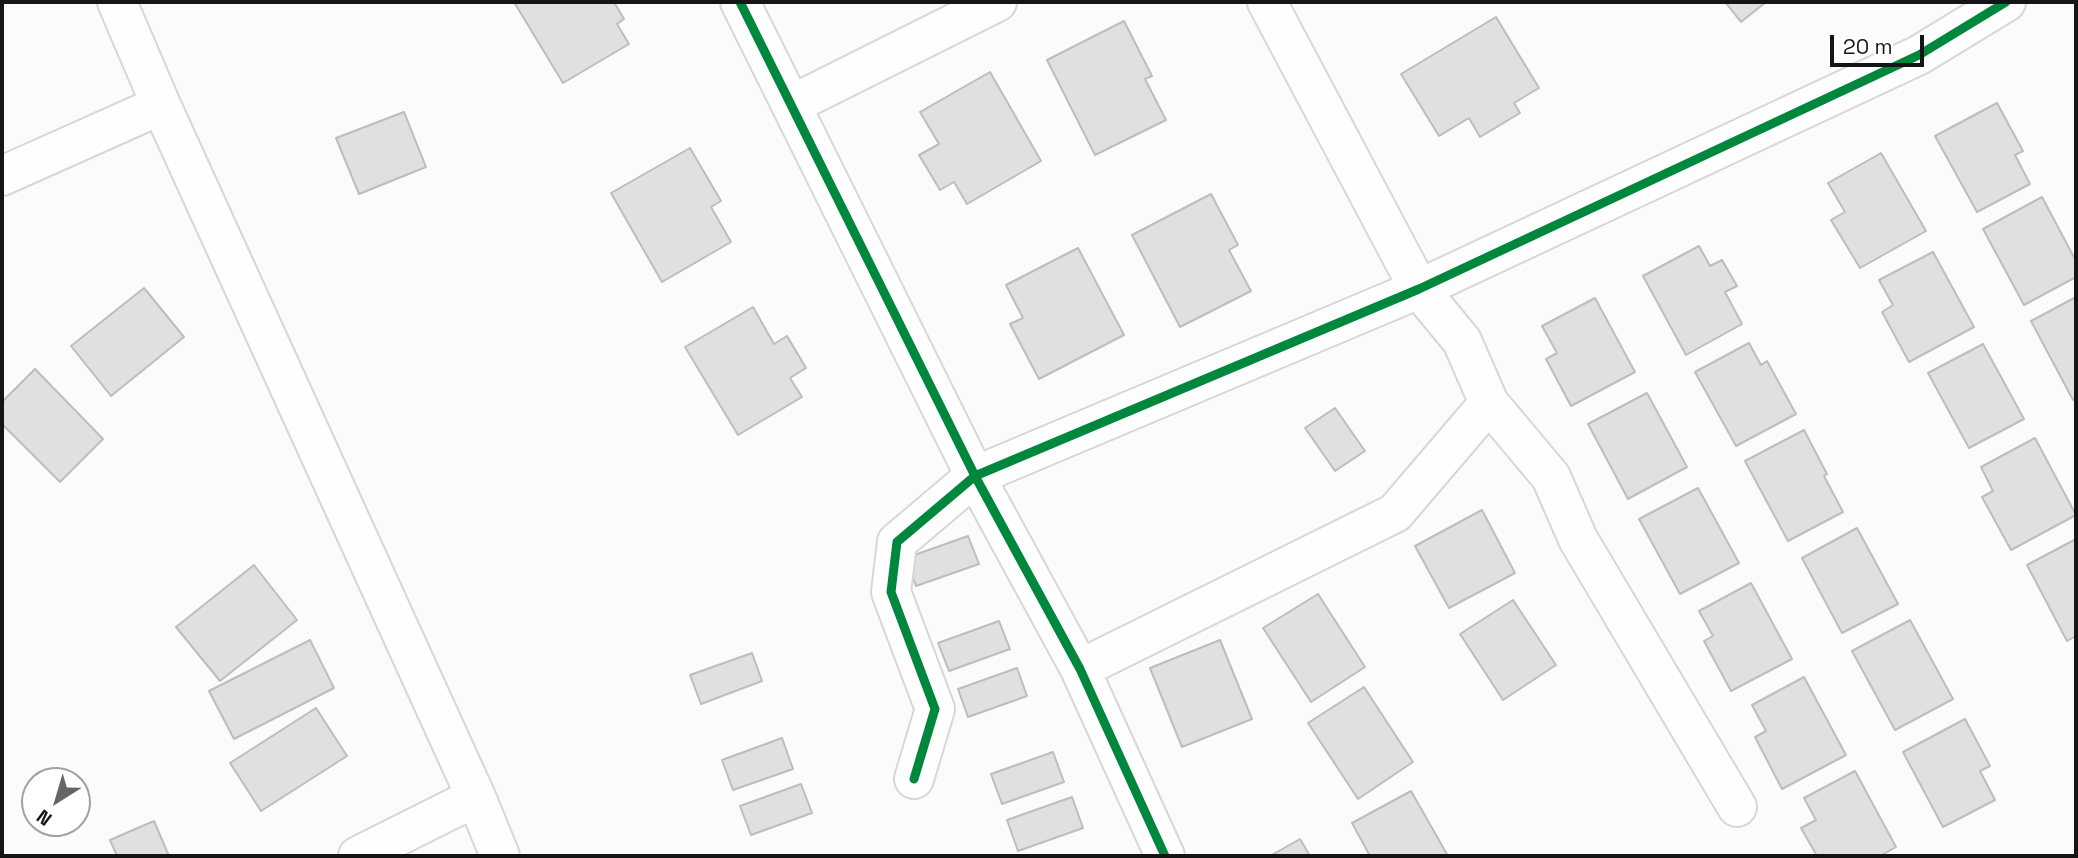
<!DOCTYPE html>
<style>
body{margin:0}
#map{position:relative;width:2078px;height:858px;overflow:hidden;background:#fcfafd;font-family:"Space Grotesk",sans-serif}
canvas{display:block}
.frame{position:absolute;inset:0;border:4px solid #151416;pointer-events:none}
.north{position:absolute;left:21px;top:767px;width:70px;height:70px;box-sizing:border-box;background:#fff;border:2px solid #a1a1a2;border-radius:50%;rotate:217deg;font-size:19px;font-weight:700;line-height:28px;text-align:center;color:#151416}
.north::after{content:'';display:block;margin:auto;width:24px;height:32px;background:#666467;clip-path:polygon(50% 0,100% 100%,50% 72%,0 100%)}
.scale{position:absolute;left:1830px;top:35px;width:94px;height:32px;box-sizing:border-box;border:4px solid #151416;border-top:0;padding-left:9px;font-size:21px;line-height:24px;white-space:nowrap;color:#151416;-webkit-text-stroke:5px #fff;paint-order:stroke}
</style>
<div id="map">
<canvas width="2078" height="858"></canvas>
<div class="frame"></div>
<div class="north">N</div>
<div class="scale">20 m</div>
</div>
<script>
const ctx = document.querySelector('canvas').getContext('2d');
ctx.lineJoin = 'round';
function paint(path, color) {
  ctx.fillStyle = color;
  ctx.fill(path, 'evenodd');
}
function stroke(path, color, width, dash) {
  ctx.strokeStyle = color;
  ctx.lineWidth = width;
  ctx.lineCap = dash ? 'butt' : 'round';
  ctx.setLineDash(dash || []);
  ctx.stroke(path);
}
const building = new Path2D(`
 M514,2H614L624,19L617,24L629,44L563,83Z
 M1725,2H1766L1741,22Z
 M1496,17L1539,88L1514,103L1520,113L1480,137L1469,118L1439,136L1401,74Z
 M1124,21L1152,76L1145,79L1166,120L1095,155L1047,60Z
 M990,72L1041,161L967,204L954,182L940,190L919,155L939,144L920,112Z
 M1997,103L2023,151L2015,155L2030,184L1977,212L1935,136Z
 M404,112L426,167L359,194L336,138Z
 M690,148L721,201L711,207L731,242L662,282L611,193Z
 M1881,153L1926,231L1860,268L1831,220L1845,212L1828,183Z
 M1211,194L1238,245L1229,250L1251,291L1180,327L1132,235Z
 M2042,197L2076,261V277L2024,305L1983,229Z
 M1699,246L1710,266L1722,260L1737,286L1725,292L1742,324L1686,355L1643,276Z
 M1078,248L1124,335L1039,379L1010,324L1023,318L1006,285Z
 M1933,252L1974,327L1909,362L1882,312L1893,305L1879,280Z
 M144,288L184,337L111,396L71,346Z
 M2076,297V398L2073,400L2031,321Z
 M1595,298L1635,372L1571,406L1546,359L1557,353L1542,326Z
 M753,307L774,344L787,336L806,368L790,378L802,397L738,435L685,347Z
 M1749,343L1761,365L1767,361L1796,414L1736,446L1695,372Z
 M1983,344L2024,419L1969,448L1928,373Z
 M35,369L103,439L60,482L2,424V402Z
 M1647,393L1687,467L1628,499L1588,424Z
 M1335,408L1365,451L1335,471L1305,428Z
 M1804,430L1827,474L1824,476L1843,512L1788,541L1745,461Z
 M2035,438L2076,515L2011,550L1982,497L1993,491L1981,467Z
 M1698,488L1739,563L1680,594L1639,519Z
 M1482,510L1515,573L1449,608L1415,546Z
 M1857,528L1898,604L1842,633L1802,558Z
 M968,536L979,564L916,586L906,558Z
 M2076,539V636L2067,641L2027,565Z
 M254,565L297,620L220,681L176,627Z
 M1751,583L1792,659L1731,691L1704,641L1713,636L1699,611Z
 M1318,594L1365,667L1311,702L1263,628Z
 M1513,600L1556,665L1503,700L1460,634Z
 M1910,620L1953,699L1895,730L1852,651Z
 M999,621L1010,649L949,671L938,643Z
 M310,640L334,688L234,739L209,691Z
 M1220,640L1252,719L1182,747L1150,668Z
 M752,653L762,681L701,704L690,675Z
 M1017,668L1027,696L968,717L958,689Z
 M1804,677L1846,755L1782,789L1755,737L1766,731L1752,705Z
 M1364,687L1413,762L1358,799L1308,723Z
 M316,708L347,756L261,811L230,763Z
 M1965,719L1990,766L1980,771L1995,800L1943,827L1903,752Z
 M782,738L793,769L733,790L722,760Z
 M1053,752L1064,782L1002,804L991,774Z
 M1855,771L1896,847L1880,856H1817L1801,828L1816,820L1804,798Z
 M801,784L812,813L751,835L740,806Z
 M1411,791L1448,856H1370L1352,823Z
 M1072,797L1083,828L1018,851L1007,820Z
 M154,821L169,856H117L110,840Z
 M1300,839L1310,856H1270Z`);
paint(building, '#e1dfe2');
stroke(building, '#bebcbf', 2);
const minor = new Path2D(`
 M117,2L161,105L476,797L500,856
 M740,2L975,476L1080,669L1165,856
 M1267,2L1419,289L1462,341L1489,403L1551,477L1578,539L1737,807
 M791,105L997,2
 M2,176L161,105
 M1080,669L1395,513L1489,403
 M914,779L935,709L891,592L897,542L975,476L1419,289L1919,55L2006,2
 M358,856L476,797`);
stroke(minor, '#d8d6d9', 42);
stroke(minor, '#fffeff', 38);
stroke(new Path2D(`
 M740,2L975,476L1080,669L1165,856
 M914,779L935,709L891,592L897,542L975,476L1419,289L1919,55L2006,2`), '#00873e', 9);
</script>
